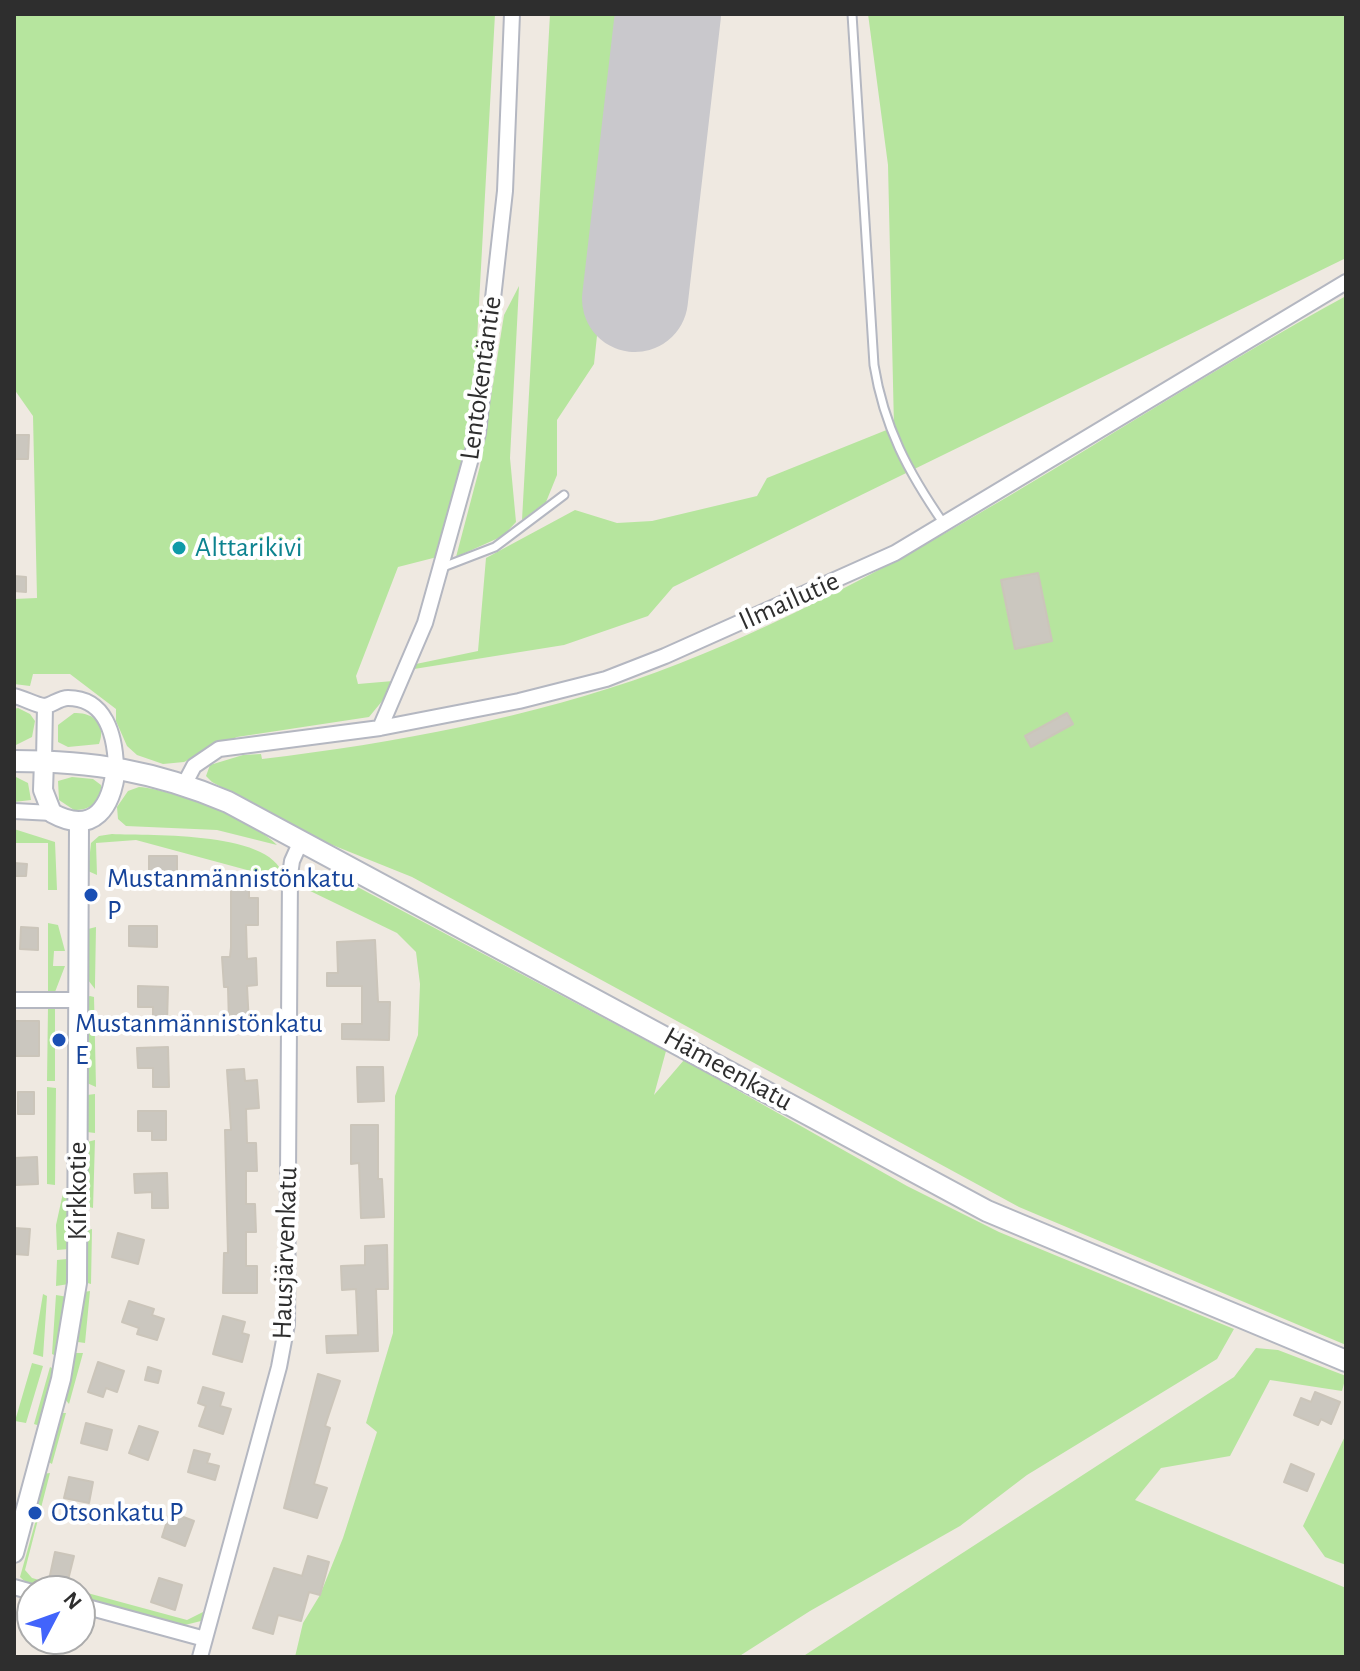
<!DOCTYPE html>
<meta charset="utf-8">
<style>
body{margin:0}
#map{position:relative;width:1360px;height:1671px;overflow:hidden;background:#efe9e1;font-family:"Alegreya Sans",sans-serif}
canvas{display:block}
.frame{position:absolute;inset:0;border:16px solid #2e2e2e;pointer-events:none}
.north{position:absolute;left:16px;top:1575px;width:80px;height:80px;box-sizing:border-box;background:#fff;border:2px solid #ababab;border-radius:50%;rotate:49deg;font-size:22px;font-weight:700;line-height:32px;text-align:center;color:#2e2e2e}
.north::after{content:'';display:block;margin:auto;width:28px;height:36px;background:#4264fb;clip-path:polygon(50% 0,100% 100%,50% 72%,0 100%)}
</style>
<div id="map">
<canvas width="1360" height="1671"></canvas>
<div class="frame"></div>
<div class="north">N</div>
</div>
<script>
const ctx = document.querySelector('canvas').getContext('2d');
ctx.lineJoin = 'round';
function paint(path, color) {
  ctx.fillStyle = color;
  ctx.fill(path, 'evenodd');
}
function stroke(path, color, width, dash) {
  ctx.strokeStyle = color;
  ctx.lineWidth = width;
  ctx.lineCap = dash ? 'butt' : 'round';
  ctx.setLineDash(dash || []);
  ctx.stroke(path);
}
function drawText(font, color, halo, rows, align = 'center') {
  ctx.font = font + ' "Alegreya Sans",sans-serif';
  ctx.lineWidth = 8;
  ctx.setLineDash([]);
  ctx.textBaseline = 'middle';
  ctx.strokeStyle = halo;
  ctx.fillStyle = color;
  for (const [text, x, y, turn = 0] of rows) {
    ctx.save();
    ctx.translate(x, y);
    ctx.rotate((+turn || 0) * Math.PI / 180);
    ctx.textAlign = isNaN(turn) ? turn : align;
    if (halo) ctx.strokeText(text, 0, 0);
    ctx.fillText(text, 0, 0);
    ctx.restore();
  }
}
paint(new Path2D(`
 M14,14H495L472,430L441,556L398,567L356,676L358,684L393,681L388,694L369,717L237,737L184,762L163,764L137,755L127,746L116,721V709L70,674H33L30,686L14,684V599L37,598L33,416L14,389Z
 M550,14H631L594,364L557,420V475L546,502L522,520Z
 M868,14H1346V258L673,587L648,616L564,645L414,669L416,664L478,651L486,558L575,510L617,523L652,521L757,496L767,478L894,427L888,165Z
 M519,286L510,458L516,522L503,536L456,557L480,466L504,315Z
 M1346,296V1345L1019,1207L412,877L320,840L212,782L206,776L210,765L243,755L261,754L262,759C395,743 531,718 657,672C904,580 1117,421 1346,296Z
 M18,708L30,714L35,721L32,737L14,746V709Z
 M74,713C93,712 107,724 99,744L68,747L58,742V725Z
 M14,776L28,783L31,800L14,802Z
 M72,777L93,779L101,785C102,803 90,810 74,810L59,800L58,781Z
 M139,787C175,790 252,819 277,845L217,830L126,826L118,819L117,807L128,791Z
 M14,829L55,842L57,890H48V843H14Z
 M112,834C150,836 279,830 284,880L136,840L96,843L97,875L88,871L91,843L99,836Z
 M307,871L335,875L666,1051L654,1095L684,1060L907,1186L999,1232L1234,1329L1217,1359L1027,1475L960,1526L810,1611L738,1657H295L303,1623L320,1595L343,1538L377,1432L366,1423L393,1333L395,1096L418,1035L420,984L416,952L397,933L306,889Z
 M48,923L58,925L65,951H54L53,966H65L55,992H48Z
 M96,927L95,983V989L88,980V929Z
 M90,996L94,997L96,1087L87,1083V997Z
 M48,1007L55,1009V1081H47Z
 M47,1087L56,1088L55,1185L47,1184Z
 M95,1094V1133L87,1132V1095Z
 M95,1140L93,1208L86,1206L87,1142Z
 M63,1193L70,1195L69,1249L57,1250L56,1225Z
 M92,1229L91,1284L84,1282L85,1231Z
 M67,1259L69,1284L56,1286L57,1260Z
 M90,1291L85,1343L78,1342L84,1292Z
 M43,1294L47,1296L43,1357L33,1354Z
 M56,1295L68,1297L58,1357L52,1354Z
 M1256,1348L1278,1350L1346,1376L1342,1391L1270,1380L1230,1456L1161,1468L1135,1500L1346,1588V1657H802L1234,1377Z
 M75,1353H83L69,1404L64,1398Z
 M32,1363L43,1366L26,1423L15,1421Z
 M50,1367L55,1370L40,1426L34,1424Z
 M60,1413H66L52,1464L47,1461Z
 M1346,1434V1565L1325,1557L1303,1526Z
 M50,1473L25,1570L32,1578L80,1591C61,1591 33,1591 20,1577L39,1509L35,1506L43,1474Z
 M80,1591L187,1620L207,1610L201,1621L185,1625L80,1597Z`), '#b6e59e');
stroke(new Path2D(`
 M635,299L668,14`), '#c9c8cc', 106);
const building = new Path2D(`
 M14,435H29L28,459H14Z
 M1038,573L1052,641L1015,649L1001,580Z
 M14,576L26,577V592L14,591Z
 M1067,713L1073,724L1031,747L1025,736Z
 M149,856H177V878L149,877Z
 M14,863L27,864L26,876H14Z
 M231,886H249V898H258V925H246L247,959L256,958L257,985L247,986L249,1024H229L228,987H224L222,957H230L231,947Z
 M129,926H157V947L129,946Z
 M21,927L38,928V950L20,949Z
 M375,940L378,1002H390L389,1040L342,1039V1024H362V986H327V973H338L337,942Z
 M138,986L168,987L167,1023L153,1022V1007H138Z
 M14,1021H39V1056H14Z
 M168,1047L169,1087H153V1068H138L137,1048Z
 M357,1067H383L384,1101L358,1102Z
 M244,1069L245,1081L257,1080L259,1108L246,1109L247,1143H256L257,1171H246V1204H255L256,1232H246V1266H257V1293H223L224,1253H228L225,1130H231L227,1070Z
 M18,1092H34V1114H18Z
 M138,1111H166V1140H152V1131H138Z
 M351,1125H378V1179H382L384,1217L361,1218L359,1163L351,1164Z
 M37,1157L38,1184L14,1185V1158Z
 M167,1173L168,1208H152V1192L135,1193L134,1174Z
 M14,1228L30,1229L28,1255L14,1254Z
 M118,1233L144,1240L138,1264L112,1257Z
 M387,1245L388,1289H376L378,1351L327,1353L326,1336L358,1335L356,1289L342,1290L341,1266L365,1265V1246Z
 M129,1301L154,1309L152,1315L164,1319L157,1340L137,1334L139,1328L122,1322Z
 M223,1316L245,1322L242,1333L249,1335L242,1362L213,1354Z
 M98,1362L124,1371L117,1392L106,1388L103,1397L88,1392Z
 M148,1367L161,1371L158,1383L145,1380Z
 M318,1374L340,1381L325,1426L330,1428L314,1484L327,1488L317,1518L284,1508Z
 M203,1387L224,1393L220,1406L231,1409L223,1434L199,1426L206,1406L198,1403Z
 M1315,1392L1340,1402L1331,1424L1321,1419L1318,1425L1294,1415L1301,1398L1311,1402Z
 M86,1423L112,1430L107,1450L81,1443Z
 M139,1426L158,1432L148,1460L129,1453Z
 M194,1450L210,1454L207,1463L219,1466L215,1480L188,1472Z
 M1291,1464L1314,1474L1307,1491L1284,1482Z
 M69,1477L93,1482L89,1503L64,1498Z
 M170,1512L194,1521L185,1546L162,1537Z
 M55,1552L74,1556L67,1584L49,1580Z
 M308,1556L329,1562L320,1595L309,1592L301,1621L278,1615L273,1634L253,1628L274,1568L302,1576Z
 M159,1578L182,1585L175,1610L151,1602Z`);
paint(building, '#cbc7bf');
stroke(building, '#cbc5ba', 2);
const service = new Path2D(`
 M852,14L874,365C884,427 908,472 944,524
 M443,567L495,547L564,495`);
const minor = new Path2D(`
 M14,696C24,698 35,705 44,706C51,706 59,698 68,698C106,698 115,736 116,767
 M380,728L425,623L478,433L505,191L512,14
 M44,761L45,706
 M185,783L194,766L219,749L380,728L519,701L606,679L665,656L895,553L1346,282
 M14,811L52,813
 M14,1000H79
 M14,1587L32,1592
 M80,1605L205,1639
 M200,1657L279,1367L287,1324L290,875L292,861L301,841`);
const tertiary = new Path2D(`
 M44,761L43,790L52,813C94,836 112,807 116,767
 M14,1553L61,1379L77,1283L79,822`);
const secondary = new Path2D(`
 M14,761C93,761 155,771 228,802L987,1211L1346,1361`);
stroke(service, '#b4b7c1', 11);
stroke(minor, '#b4b7c1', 18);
stroke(tertiary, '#b4b7c1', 22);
stroke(secondary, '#b4b7c1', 24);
stroke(service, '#fff', 7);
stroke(minor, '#fff', 14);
stroke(tertiary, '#fff', 18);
stroke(secondary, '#fff', 20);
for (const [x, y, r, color] of [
 [179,548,8,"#0f9aa8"],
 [91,895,8,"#1a4fb4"],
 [59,1040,8,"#1a4fb4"],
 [35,1513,8,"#1a4fb4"]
]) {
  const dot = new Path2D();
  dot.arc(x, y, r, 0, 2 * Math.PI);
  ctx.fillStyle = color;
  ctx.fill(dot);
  stroke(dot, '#fff', 3);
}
drawText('28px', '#2e2e2e', '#fff', [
 ["Lentokentäntie",481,378,-82],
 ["Ilmailutie",789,601,-24],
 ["Hämeenkatu",728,1069,29],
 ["Kirkkotie",78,1191,-90],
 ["Hausjärvenkatu",285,1253,-88]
]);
drawText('28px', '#0d838f', '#fff', [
 ["Alttarikivi",195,548]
], 'left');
drawText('28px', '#164399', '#fff', [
 ["Mustanmännistönkatu",107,879],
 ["P",107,911],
 ["Mustanmännistönkatu",75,1024],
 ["E",75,1056],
 ["Otsonkatu P",51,1513]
], 'left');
</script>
